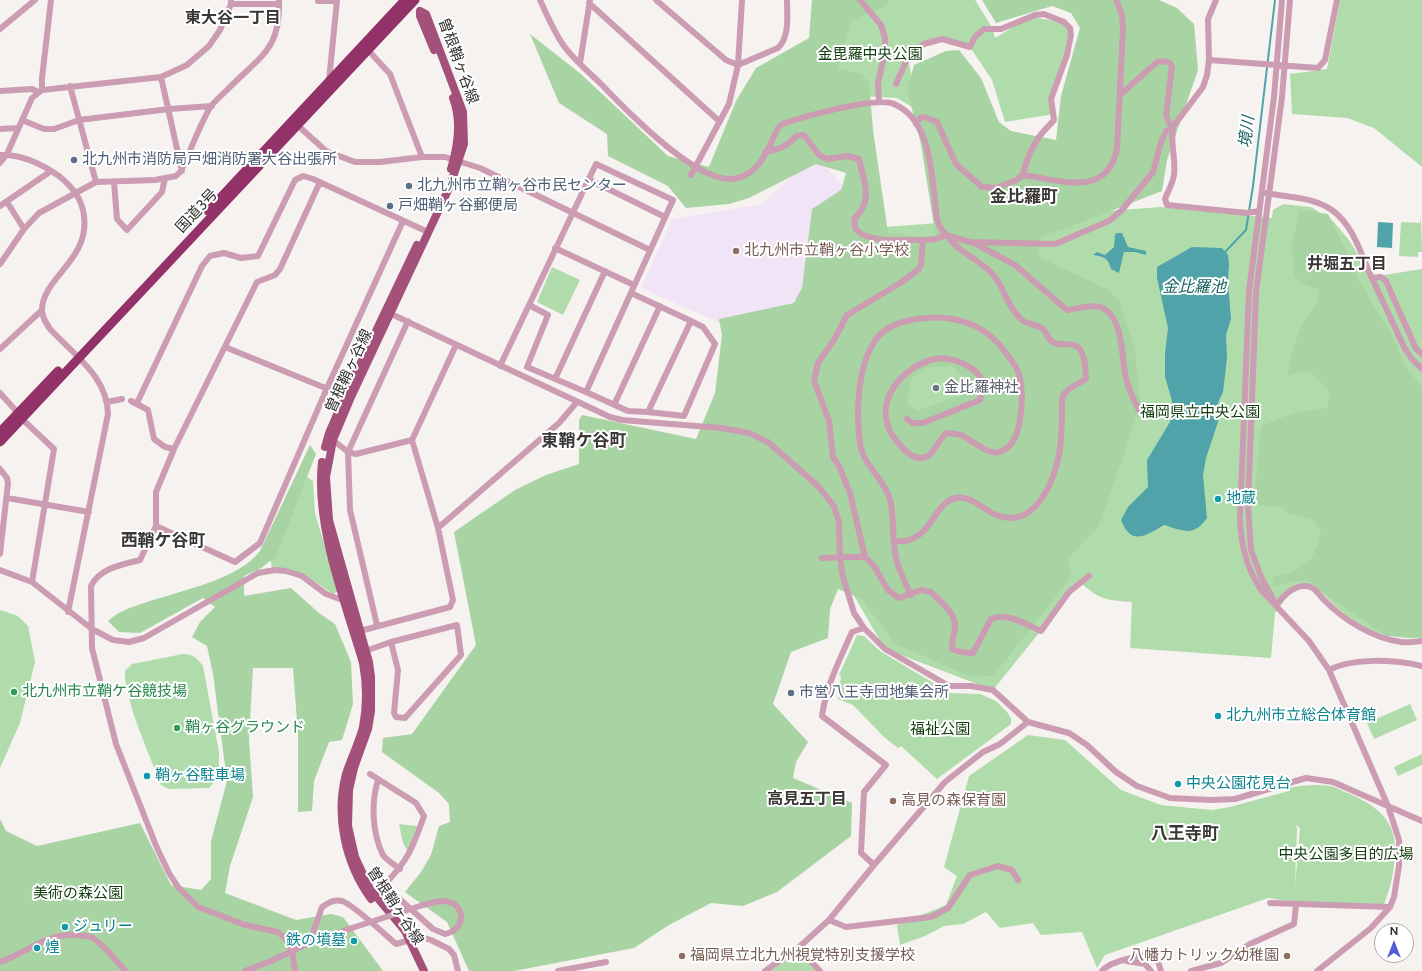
<!DOCTYPE html>
<meta charset="utf-8">
<style>
body{margin:0}
#map{position:relative;width:1422px;height:971px;overflow:hidden;background:#f6f2f0;font-family:Figtree,sans-serif}
canvas{display:block}
.north{position:absolute;left:1374px;top:923px;width:40px;height:40px;box-sizing:border-box;background:#fff;border:1px solid #adadac;border-radius:50%;rotate:0deg;font-size:11px;font-weight:700;line-height:16px;text-align:center;color:#323130}
.north::after{content:'';display:block;margin:auto;width:14px;height:18px;background:#525dd3;clip-path:polygon(50% 0,100% 100%,50% 72%,0 100%)}
</style>
<div id="map">
<canvas width="1422" height="971"></canvas>
<div class="north">N</div>
</div>
<script>
const ctx = document.querySelector('canvas').getContext('2d');
ctx.lineJoin = 'round';
function paint(path, color) {
  ctx.fillStyle = color;
  ctx.fill(path, 'evenodd');
}
function stroke(path, color, width, dash) {
  ctx.strokeStyle = color;
  ctx.lineWidth = width;
  ctx.lineCap = dash ? 'butt' : 'round';
  ctx.setLineDash(dash || []);
  ctx.stroke(path);
}
function drawText(font, color, halo, rows, align = 'center') {
  ctx.font = font + ' Figtree,"Noto Sans JP",sans-serif';
  ctx.lineWidth = 4;
  ctx.setLineDash([]);
  ctx.textBaseline = 'middle';
  ctx.strokeStyle = halo;
  ctx.fillStyle = color;
  for (const [text, x, y, turn = 0] of rows) {
    ctx.save();
    ctx.translate(x, y);
    ctx.rotate((+turn || 0) * Math.PI / 180);
    ctx.textAlign = isNaN(turn) ? turn : align;
    if (halo) ctx.strokeText(text, 0, 0);
    ctx.fillText(text, 0, 0);
    ctx.restore();
  }
}
paint(new Path2D(`
 M815,154L849,193L801,313L727,326L641,288L672,219L762,204Z`), '#f2e4f7');
paint(new Path2D(`
 M866,0H975L993,29L995,38L1030,17L1064,22L1071,35L1052,99L1054,114L1005,122L992,80L970,47C939,39 934,36 908,57L917,110L897,98L862,96L840,99L830,52L850,4Z
 M1340,0H1422V167L1374,128L1347,118L1292,114L1290,74L1327,69Z
 M1283,204L1311,207L1333,221L1349,240L1372,277L1422,269V638C1370,640 1348,620 1314,585L1291,592L1275,613L1271,658L1130,648L1132,602C1105,600 1100,600 1080,582L993,690L885,649L843,577L829,231L1161,207L1272,218L1273,210Z
 M1421,217L1422,252H1418V257L1399,256L1401,222L1420,223Z
 M552,267L580,280L563,315L537,302Z
 M306,476L313,481L315,513L338,591L333,594L304,574L272,568L269,554Z
 M0,610L18,616L28,626L35,662L20,723L0,768Z
 M857,635L864,636L880,651L950,693L980,694L996,701L1007,712L1011,718V724L937,779L901,746L898,748L884,737L853,705L838,699L841,676L839,675Z
 M183,654C193,654 197,658 203,666L219,752V777L209,788L169,789L161,785C151,758 123,697 125,671L132,664Z
 M1410,704L1417,720L1374,739L1367,723Z
 M1028,735L1065,740L1121,790L1161,805L1212,810L1230,807L1289,791L1288,788C1303,785 1316,784 1331,786C1336,787 1342,791 1348,793C1368,802 1390,814 1394,838C1397,859 1392,885 1384,904L1294,902L1268,898L1105,955L1097,968L1082,932L1041,935L1033,923L1000,928L986,912L963,924L944,926L925,936L900,945L897,925L946,905L957,876L944,867L969,776ZM1296,825L1300,828L1295,887L1297,829Z
 M1422,754V765L1398,776L1394,767Z
 M399,824L417,826L408,852L403,843Z
 M796,954L801,955L816,971H770L791,956Z`), '#b0dcab');
paint(new Path2D(`
 M812,0H889L885,6L851,21L838,68L861,74L869,82L873,130L888,233L936,239L921,144L907,90L914,65L946,51L959,50L981,78L999,122L1011,131L1056,140L1061,96L1080,28L1071,13L1052,6L996,23L982,0H1159L1177,8L1194,24L1198,70L1167,160L1162,191L1080,223L1042,236L1038,256L1108,290L1119,300L1135,350L1140,402L1123,458L1098,527L1068,558L1072,576L993,676L966,675L894,643L862,599L838,589L830,609L828,638L791,652L773,704L808,742L796,762L793,778L852,803L851,836L777,892L743,906L711,903L669,925L634,948L514,971H469L447,922L405,892L421,872L431,855L439,826L450,822L449,804L439,793L382,752L383,738L412,734L476,645L454,532L515,490L546,475L579,464V420L582,415L696,439L715,393L722,335L719,319L794,303L802,288L812,209L841,190L846,173L816,164L749,198L729,204L686,208L668,186L608,156L607,134L559,103L530,34L581,74L668,156L709,167L736,101L756,68L809,38ZM953,366L964,381L961,395L917,411L907,403L912,377L927,367Z
 M1300,210L1328,214L1348,254L1359,281L1391,334L1405,365L1422,388V637L1386,636L1319,590L1310,581H1295L1275,586L1273,578C1303,569 1315,564 1321,531L1312,520L1289,514L1283,507L1259,506L1255,492L1261,426L1294,413L1327,408L1330,393L1309,370L1288,376C1289,358 1295,338 1304,322C1312,306 1317,311 1319,290L1304,284L1294,277L1292,242Z
 M310,445L316,454L276,556L260,569L244,576V596L291,588L319,613L335,624L351,662L353,704L342,740L329,742L314,781L312,811L298,812V735L293,668H253L249,739L253,797L230,866L225,893L296,920L331,914L343,917L383,971H0V819L6,831L37,846L140,823L171,885L201,890L211,879V841L227,781L213,674L207,646L192,637L200,622L215,607L203,598L140,633L119,632L108,621C112,618 117,613 123,611C162,593 234,585 260,551Z`), '#a8d3a2');
paint(new Path2D(`
 M1378,222L1393,223L1392,248L1377,247Z
 M1118,233H1122L1128,247L1146,251V255L1135,252H1124L1119,273L1111,269C1108,258 1105,257 1093,255L1097,252L1105,255L1114,247L1115,234Z
 M1192,247L1222,248L1228,255L1229,263L1228,282L1231,319L1226,335L1227,358L1223,392L1218,403V422L1206,458L1203,475L1207,518C1194,537 1184,531 1164,525C1147,535 1131,547 1121,520L1128,507L1148,487L1147,460L1170,422L1172,401L1165,377V354L1168,328L1157,278V267Z`), '#50a3a8');
stroke(new Path2D(`
 M1224,253L1246,230L1253,186L1275,0`), '#50a3a8', 2);
stroke(new Path2D(`
 M540,0C547,15 554,32 564,46C574,60 589,72 602,85C626,110 701,189 738,178C761,172 768,148 778,128L782,124C803,117 876,96 894,104C929,119 931,167 935,200C936,210 936,224 943,231C948,237 953,244 960,249C971,258 986,265 995,277C1005,291 1009,309 1022,320C1029,326 1038,323 1044,330C1048,335 1048,341 1055,343C1062,346 1072,342 1078,347C1086,355 1085,369 1086,379L1069,389L1064,394L1062,400C1062,413 1062,426 1061,439C1059,471 1039,532 996,515C984,510 970,494 955,498C936,503 931,534 909,540C905,542 899,541 894,541
 M656,0L726,60L738,65L778,48C790,37 787,15 787,0
 M860,0L881,25L885,38V52L878,83L879,101
 M1282,0L1274,97L1249,291L1240,519C1241,545 1247,570 1262,591L1309,641L1329,670L1388,806L1399,840V866L1394,897L1390,907L1371,928L1317,971
 M318,1H337
 M589,3L719,121
 M231,4H279
 M0,29L35,0
 M368,50L390,74L422,157
 M1209,60L1318,68L1325,60L1337,0
 M580,63L590,0
 M161,77L182,171
 M329,81L337,0
 M896,84L908,57L924,44L942,39L970,47L975,37L984,29H1001L1035,15L1044,14L1064,22L1070,28L1071,35L1067,55L1051,99L1054,120C1049,126 1043,131 1039,137C1032,147 1025,163 1023,175
 M70,86L96,182
 M42,90V78L51,0
 M0,91L32,89L38,92
 M1121,94L1157,62L1164,61L1170,63L1172,66L1166,115L1168,121L1173,127
 M22,120L44,129H54L79,120L169,109L212,106
 M295,123L326,151L355,162H380L422,157H445L480,168L650,250
 M916,124L920,118L925,117L937,122L956,164L982,187L996,188L1016,180L1023,175C1060,180 1108,199 1117,148L1123,29L1122,15L1116,0
 M1173,127C1170,143 1176,158 1174,175C1173,183 1168,191 1165,199L1167,205L1247,213L1259,211
 M0,129L18,128
 M765,152C779,149 787,147 796,136L804,135L819,155L827,159L847,156L859,159C864,182 874,200 854,219L855,228L861,234L872,238L886,240H923L936,239L946,235L970,242L1055,244L1109,221L1122,210L1153,172L1161,142L1166,131L1173,127L1203,87L1207,75L1209,60L1208,19L1216,0
 M0,155C21,154 42,164 59,176C72,187 82,198 84,216C90,260 42,278 42,310C42,317 46,323 50,329C74,355 107,376 108,414L68,612
 M0,163L7,154L32,98L42,90L161,77L187,65L209,46L220,30L231,4V0
 M691,175L729,104L738,65L742,0
 M588,179L665,217
 M114,182L117,219L127,230L162,192L165,178
 M1265,193C1287,197 1313,197 1332,210C1354,226 1361,255 1372,278C1383,302 1394,325 1405,349L1412,359L1422,369
 M7,202L24,229
 M0,206L51,171
 M923,240L921,265L919,269L902,282L847,315L834,340L818,363L814,381L829,421L833,457L839,466L850,493L865,557L874,566L888,590L899,598L921,590L931,592C940,601 956,613 955,627C954,635 952,641 952,649L960,652L973,653L991,619C1008,612 1025,624 1041,631L1069,592L1089,576
 M974,243L1015,265L1067,310C1078,309 1096,302 1106,310C1124,324 1121,358 1126,378C1129,389 1133,399 1139,410
 M555,248L634,285
 M0,264L24,229L39,213L96,182L155,180L176,176L181,171C191,150 199,126 211,106C216,100 223,94 228,89C260,56 281,50 279,0
 M1372,278L1381,277L1386,281L1416,349L1422,354
 M387,312L610,417L622,420L721,428L749,433L768,442L818,486L834,506L839,523L840,559L843,577L854,613L864,628L885,649L949,686H971L993,690L1028,722L1069,733L1087,745L1116,772L1137,786L1170,798L1211,800L1235,799L1306,778L1333,782L1422,821
 M225,347L345,396
 M0,349L42,310
 M500,366L596,164L673,200L586,392L527,367L548,315L529,305
 M555,379L605,271
 M586,392L628,411L648,412L691,321L631,293
 M0,393L18,413
 M131,401L148,410L154,439L165,447L174,449
 M107,402L122,399
 M137,403L202,266L210,256L224,253L241,258L258,256L295,180L303,176L313,179L428,232
 M614,405L660,306
 M648,412L684,416L715,344L703,327L691,321
 M22,419L54,449L32,582
 M907,419L912,423H923L980,400C984,381 983,374 966,365C956,360 943,356 931,360C900,369 873,403 892,435C900,446 918,469 932,452C937,446 940,439 946,433C951,433 956,434 961,435C972,440 987,455 999,452C1011,449 1017,436 1019,425C1022,409 1023,389 1019,374C1017,368 1012,361 1008,356C987,324 954,313 917,319C902,321 887,326 877,338C857,364 856,412 860,443C863,465 884,479 890,499C895,519 891,542 897,562C900,573 906,584 911,595
 M333,440L348,452L356,454L412,440
 M0,469L7,478L8,483L0,554
 M7,498L89,512
 M156,526L235,562L260,543L327,388L403,221
 M438,528L559,423L577,402
 M851,557H865
 M0,570L32,582L92,629L113,640L129,642L144,638L258,573L275,570L286,571L302,576L326,594L345,601
 M1273,599L1262,579L1251,550L1248,507L1256,292L1282,97L1290,0
 M1276,605C1282,597 1294,585 1305,586C1315,586 1318,594 1324,600C1344,620 1372,638 1401,642C1407,643 1415,642 1422,641
 M377,625L350,510L348,452L408,321
 M457,625L461,655L405,718L396,717L394,713L398,670L391,642Z
 M864,628L852,632C840,659 826,686 822,716L886,765L864,792L861,853L874,865
 M360,631L450,607L453,600L438,528L412,440L456,345
 M365,651L391,642
 M1329,670C1354,657 1395,660 1422,666
 M370,774L416,803L424,816C413,847 408,861 384,885
 M378,780C371,803 372,833 383,855C386,860 395,865 400,869
 M362,873L384,885L433,929L445,934C466,930 467,904 445,901C438,900 430,904 423,905
 M1270,903L1390,907
 M829,920L846,927L931,917L948,908L970,875L998,866L1012,870L1018,880
 M311,943L349,929
 M312,943L314,930L322,907C328,903 334,899 342,901C354,905 384,934 396,944L421,937L431,940L449,949L454,955L458,971
 M798,948L820,971
 M1126,961L1145,964L1151,971
 M0,962C29,952 44,933 78,935C82,936 90,936 93,938C105,946 116,961 126,971
 M245,971L271,961
 M295,971L292,951L286,939L278,932L245,925L198,907L178,887L169,873L157,848L116,744L92,648L91,586C100,568 121,565 140,560L156,526V492L174,449L257,282L275,275L280,269L320,182
 M558,971L606,962
 M765,971L798,948L829,920L874,865L945,782L983,752L1000,744L1028,722
 M1102,971C1110,961 1136,957 1149,954L1158,961L1161,971
 M1191,971L1221,963L1250,944L1294,924L1296,905`), '#cc9cb2', 6);
stroke(new Path2D(`
 M420,11L426,14L463,112L464,144L450,186L351,397L333,440L326,477L329,520L369,662L371,677V711L368,729L354,768L349,790L348,826L355,857L370,889L405,931L424,971
 M420,11V16L434,50
 M451,169C458,146 462,121 453,98
 M325,447L329,433L345,396L417,245
 M322,462C315,527 345,601 363,663C367,684 367,706 363,727C359,743 351,758 346,774C335,816 345,863 371,899`), '#a3517b', 8);
stroke(new Path2D(`
 M208,211L405,0
 M0,432L58,371
 M0,442L415,0`), '#923268', 9);
stroke(new Path2D(`
 M822,558L851,557
 M349,929L423,905
 M271,961L307,944`), '#cc9cb2', 6);
for (const [x, y, r, color] of [
 [74,160,4,"#5c6f8a"],
 [409,186,4,"#5c6f8a"],
 [390,206,4,"#5c6f8a"],
 [736,251,4,"#8d6e63"],
 [936,388,4,"#6b7280"],
 [1218,499,4,"#0f9aa8"],
 [14,692,4,"#2e9e5b"],
 [791,693,4,"#5c6f8a"],
 [1218,716,4,"#0f9aa8"],
 [177,728,4,"#2e9e5b"],
 [147,776,4,"#0f9aa8"],
 [1178,784,4,"#0f9aa8"],
 [893,801,4,"#8d6e63"],
 [65,927,4,"#0f9aa8"],
 [354,941,4,"#0f9aa8"],
 [37,948,4,"#0f9aa8"],
 [682,956,4,"#8d6e63"],
 [1287,956,4,"#8d6e63"]
]) {
  const dot = new Path2D();
  dot.arc(x, y, r, 0, 2 * Math.PI);
  ctx.fillStyle = color;
  ctx.fill(dot);
  stroke(dot, '#fff', 1.5);
}
drawText('15px', '#113c0d', '#fff', [
 ["金毘羅中央公園",870,55],
 ["福岡県立中央公園",1200,413],
 ["福祉公園",940,730],
 ["中央公園多目的広場",1346,855],
 ["美術の森公園",78,894]
]);
drawText('15px', '#323130', '#fff', [
 ["曽根鞘ヶ谷線",458,61,70],
 ["国道3号",197,211,-47],
 ["曽根鞘ヶ谷線",349,371,-65],
 ["曽根鞘ヶ谷線",395,906,57]
]);
drawText('15px', '#4e5e75', '#fff', [
 ["北九州市消防局戸畑消防署大谷出張所",82,160],
 ["北九州市立鞘ヶ谷市民センター",417,186],
 ["戸畑鞘ヶ谷郵便局",398,206],
 ["市営八王寺団地集会所",799,693]
], 'left');
drawText('15px', '#785e54', '#fff', [
 ["北九州市立鞘ヶ谷小学校",744,251],
 ["高見の森保育園",901,801],
 ["福岡県立北九州視覚特別支援学校",690,956],
 ["八幡カトリック幼稚園",1279,956,"right"]
], 'left');
drawText('15px', '#5b616d', '#fff', [
 ["金比羅神社",944,388]
], 'left');
drawText('15px', '#0d838f', '#fff', [
 ["地蔵",1226,499],
 ["北九州市立総合体育館",1226,716],
 ["鞘ヶ谷駐車場",155,776],
 ["中央公園花見台",1186,784],
 ["ジュリー",73,927],
 ["鉄の墳墓",346,941,"right"],
 ["煌",45,948]
], 'left');
drawText('15px', '#27864d', '#fff', [
 ["北九州市立鞘ケ谷競技場",22,692],
 ["鞘ヶ谷グラウンド",185,728]
], 'left');
drawText('bold 16px', '#3a3735', '#fff', [
 ["東大谷一丁目",233,18],
 ["井堀五丁目",1347,264],
 ["高見五丁目",807,799]
]);
drawText('italic 16px', '#1b6164', '#fff', [
 ["境川",1247,132,-83],
 ["金比羅池",1194,287]
]);
drawText('bold 17px', '#3a3735', '#fff', [
 ["金比羅町",1024,197],
 ["東鞘ケ谷町",584,441],
 ["西鞘ケ谷町",163,541],
 ["八王寺町",1185,834]
]);
</script>
